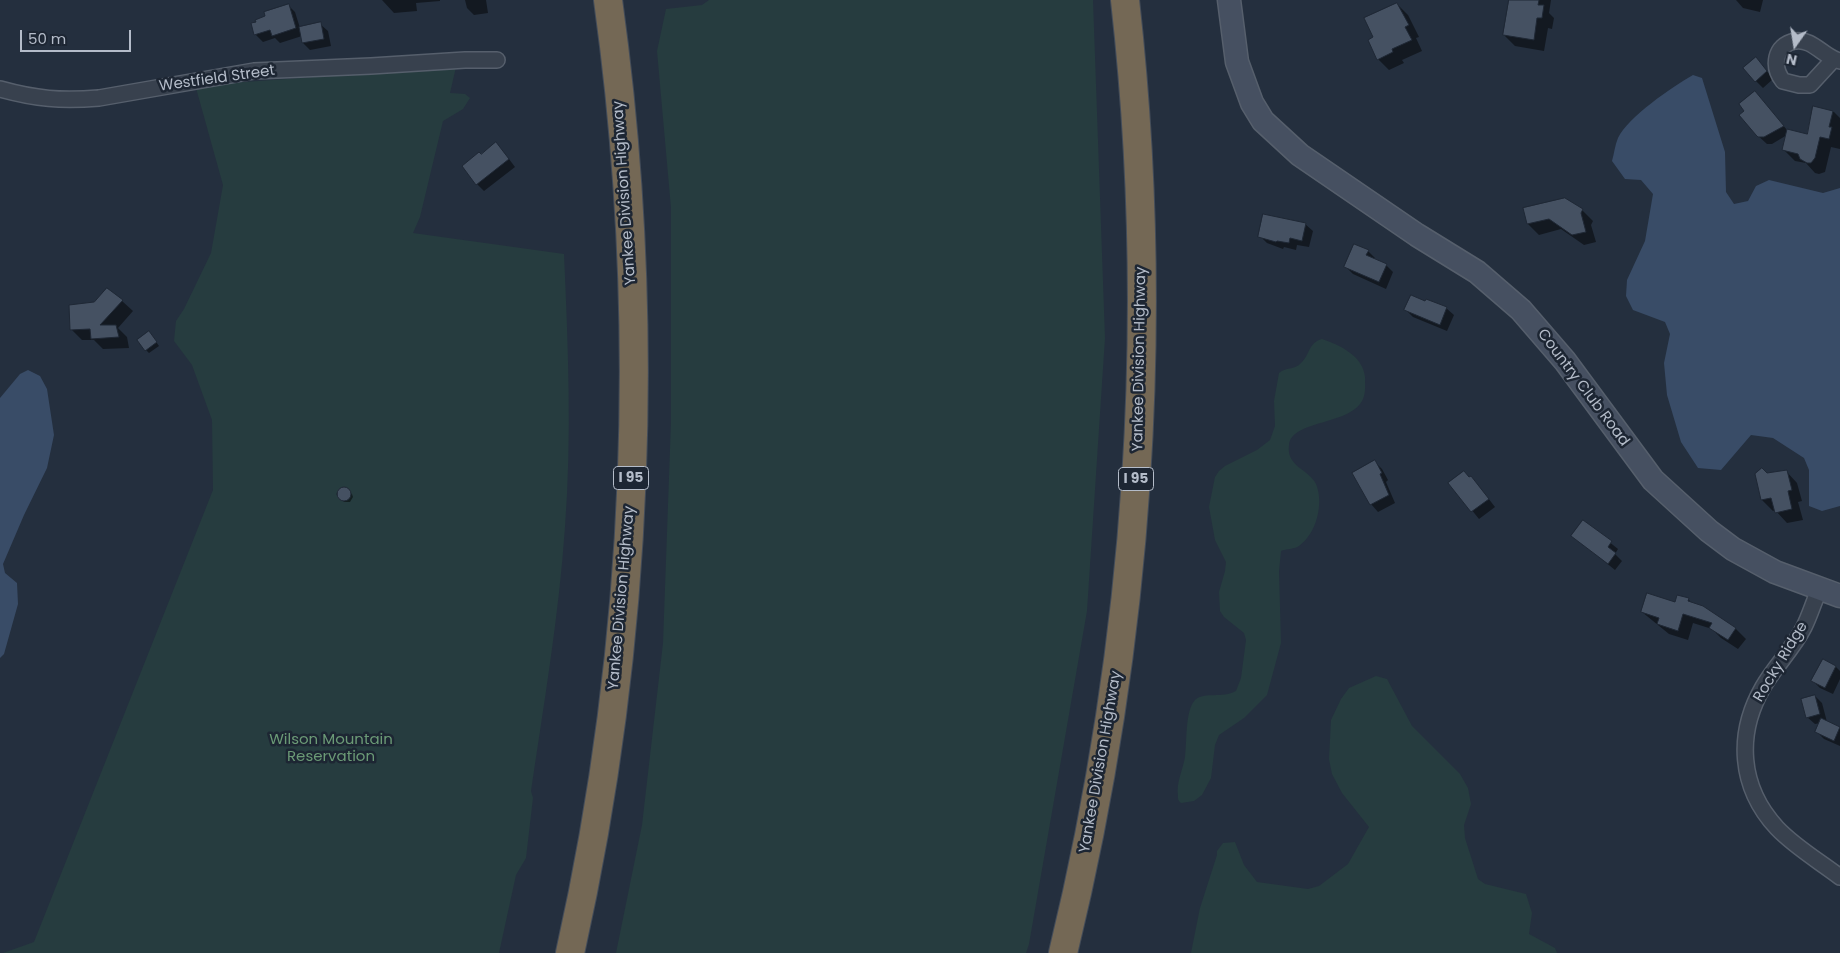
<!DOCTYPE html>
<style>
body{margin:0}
#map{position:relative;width:1840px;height:953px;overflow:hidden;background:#242f3e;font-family:Poppins,sans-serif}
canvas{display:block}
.north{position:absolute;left:1770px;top:20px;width:50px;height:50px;-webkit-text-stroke:4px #1d2633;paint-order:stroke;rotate:193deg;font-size:14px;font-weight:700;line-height:20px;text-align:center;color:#b4bcc9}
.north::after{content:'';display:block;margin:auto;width:18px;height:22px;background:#b4bcc9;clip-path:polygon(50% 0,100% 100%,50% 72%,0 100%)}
.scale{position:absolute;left:20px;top:30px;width:111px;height:22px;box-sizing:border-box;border:2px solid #b4bcc9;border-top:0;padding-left:6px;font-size:15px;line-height:18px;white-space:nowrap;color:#b4bcc9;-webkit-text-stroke:4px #1d2633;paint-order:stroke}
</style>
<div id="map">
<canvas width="1840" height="953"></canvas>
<div class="north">N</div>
<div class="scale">50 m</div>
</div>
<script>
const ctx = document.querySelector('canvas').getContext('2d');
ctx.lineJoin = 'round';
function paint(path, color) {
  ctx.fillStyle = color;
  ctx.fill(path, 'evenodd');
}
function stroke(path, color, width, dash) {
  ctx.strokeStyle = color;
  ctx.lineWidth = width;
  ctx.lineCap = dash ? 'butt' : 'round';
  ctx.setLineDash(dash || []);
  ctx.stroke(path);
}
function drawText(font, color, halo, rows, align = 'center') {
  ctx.font = font + ' Poppins,sans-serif';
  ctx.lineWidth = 5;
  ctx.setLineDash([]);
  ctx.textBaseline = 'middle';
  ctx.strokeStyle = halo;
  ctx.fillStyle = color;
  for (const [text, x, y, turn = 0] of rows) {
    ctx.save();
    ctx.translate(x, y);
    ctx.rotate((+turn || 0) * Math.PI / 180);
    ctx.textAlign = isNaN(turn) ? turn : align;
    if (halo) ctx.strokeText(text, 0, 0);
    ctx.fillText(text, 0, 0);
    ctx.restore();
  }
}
paint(new Path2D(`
 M709,0H1093L1105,338L1087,611L1029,944L1026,953H616L642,825L663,643L671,422V208L657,51L666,9L702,5Z
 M456,67L450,93L465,94L470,98L463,109L443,121L420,217L413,233L564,254C568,344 572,436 565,527C559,615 544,703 531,791L533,798L526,858L516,875L499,953H3L34,942L213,490L212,420L192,365L174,341L176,321L184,309L211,253L223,185L196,88L230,83Z
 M1322,339C1340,345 1363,356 1365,377C1365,384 1366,392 1363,399C1351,426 1292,419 1289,445C1286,467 1309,469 1316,484C1324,503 1317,533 1299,546C1295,549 1286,549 1281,551L1279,571L1281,643L1267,695L1244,718L1219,735L1215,745L1211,778L1202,795L1194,801L1181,803C1178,800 1178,800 1178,796C1176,782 1183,770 1185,757C1187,743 1185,710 1195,700C1205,691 1222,699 1236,691L1241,678L1246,640L1244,633L1224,617L1220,611L1219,592L1225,571L1226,562L1215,540L1209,507L1215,477L1219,471L1225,466L1257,450L1270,440L1275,426L1274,401L1279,373C1285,367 1295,370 1301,363C1310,355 1308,343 1322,339Z
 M1376,676L1387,679L1412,726L1460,774L1468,788L1471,804L1464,825L1465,838L1478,879L1485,884L1526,894L1532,913L1529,934L1555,948L1557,953H1191L1200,908L1217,855V851L1223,843L1235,842L1244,865L1257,882L1308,889L1319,886L1348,864L1369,827L1342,793L1332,774L1329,759L1331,720L1341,699L1349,688Z`), '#263c3f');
paint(new Path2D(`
 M1693,75L1702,78L1725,152L1726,192L1734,204L1748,201L1756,186L1769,180L1823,193L1840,188V506L1822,511L1809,506V470L1804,458L1773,438L1751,435L1721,470L1698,468L1681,442L1667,395L1664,363L1670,334L1665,322L1633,310L1626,296L1627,280L1645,241L1653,194L1641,180L1625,179L1612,161C1614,154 1615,145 1618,138C1628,117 1672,87 1693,75Z
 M28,370L40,376L47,389L54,435L47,468L24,515L3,564L5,573L17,583L18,604L4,654L0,658V398L20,374Z`), '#394c67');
paint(new Path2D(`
 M382,0H440V1L416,3L417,11L394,13Z
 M465,0H486L488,13L474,15L467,8Z
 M1510,0H1551L1549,13L1554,18L1552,29L1548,28L1544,51L1515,46L1504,35Z
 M1736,0H1763L1760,12L1743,8Z
 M1397,4L1408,15L1419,37L1416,38L1422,51L1402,60L1404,63L1389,70L1378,59Z
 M288,5L295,12L300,28L320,24L328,31L331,46L310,50L303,43L302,36L280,43L275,38L263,42L256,35L252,24Z
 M1763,66L1773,79L1763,88L1756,81Z
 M1755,92L1787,130L1808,135L1814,108L1834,112L1840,118V149L1831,147L1825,172L1819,174L1815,173L1806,163L1795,161L1784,150L1787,135L1772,144H1767L1756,134L1746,111Z
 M503,151L515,167L484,191L477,184L481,156Z
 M1524,209L1582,210L1593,221L1591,225L1596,242L1584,245L1561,229L1539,235L1528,224Z
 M1305,224L1313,231L1309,247L1297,245L1296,250L1284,247L1283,249L1267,243L1260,236Z
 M1368,251L1375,258L1374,260L1386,265L1393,272L1386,289L1353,274L1346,267Z
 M122,301L133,311L118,328L127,337L129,348L103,349L94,340H82L71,329Z
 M1426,303L1446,308L1454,315L1447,331L1413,317L1406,310Z
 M152,336L159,346L149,353L146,350Z
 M1375,462L1382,469L1388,480L1386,482L1395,503L1378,512L1371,504L1354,473Z
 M1786,471L1797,483L1802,501L1798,502L1803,520L1787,523L1775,510L1773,511L1762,500L1766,474Z
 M1470,478L1478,485L1495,507L1479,519L1450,483Z
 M341,489H345L352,494L353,497L350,502H344L339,496Z
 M1583,521L1618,549L1615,554L1622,561L1615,570L1573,536Z
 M1688,599L1693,604L1703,607L1736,629L1746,639L1738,649L1721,638L1712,629L1693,623L1688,640L1669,634L1642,612Z
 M1836,667L1840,671V679L1833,694L1820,688L1813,681Z
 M1815,696L1822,703L1827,722L1840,729V746L1824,739L1816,731L1821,723L1815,724L1807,717Z`), '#0007');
const building = new Path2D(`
 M1509,0H1539L1538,5H1544L1542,18H1537L1534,40L1503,35Z
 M1397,3L1409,25L1405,27L1412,40L1392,49L1393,52L1377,60L1368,40L1373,37L1364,18Z
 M289,4L296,28L272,36L270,30L254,35L251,23L256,22L255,20L265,16L264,12Z
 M321,22L324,39L302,43L299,27Z
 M1756,57L1767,71L1755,82L1743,68Z
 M1755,91L1784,126L1764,137H1758L1756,135L1739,115L1744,111L1739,104Z
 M1813,106L1833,111L1829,127H1832L1829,139L1820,137L1815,158L1811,163H1807L1800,159L1798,154L1782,150L1787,129L1807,134Z
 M496,142L509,159L476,185L462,166L479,152L481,154Z
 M1565,198L1583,209L1581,213L1586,232L1572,235L1549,219L1527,224L1523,208Z
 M1263,214L1306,223L1302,241L1290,238L1289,243L1277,241L1276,242L1258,237Z
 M1354,244L1369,250L1366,255L1387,264L1379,282L1344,267Z
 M107,288L123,300L100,325H116L119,337L91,339L90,329L70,330L69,305L94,302Z
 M1411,295L1425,301L1426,299L1447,307L1440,325L1404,310Z
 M149,331L157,342L145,351L137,340Z
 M1375,460L1382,473L1380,474L1389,495L1370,505L1352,473Z
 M1762,468L1767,473L1787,470L1792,490L1788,491L1792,509L1775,513L1771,498L1761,500L1755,474Z
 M1464,471L1469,477L1471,476L1489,499L1471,512L1448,483Z
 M337 494a7 7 0 1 1 14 0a7 7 0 1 1-14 0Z
 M1583,520L1612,541L1608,547L1616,553L1608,564L1571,536Z
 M1647,593L1675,602L1677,595L1689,598L1688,601L1703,606L1736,628L1728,640L1709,628L1712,623L1683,614L1678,631L1657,624L1659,618L1641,612Z
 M1823,659L1836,666L1825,688L1811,681Z
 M1815,695L1820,714L1806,718L1801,699Z
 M1821,718L1840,727L1834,741L1815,732Z`);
paint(building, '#455162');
stroke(building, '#1f2835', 1);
const street = new Path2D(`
 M1833,60L1810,85H1799L1783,81C1772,67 1774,45 1795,41C1813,38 1824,58 1840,61
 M0,89C36,99 61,101 99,98L254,71L371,66L465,60H497
 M1820,588C1814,601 1810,615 1804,627C1793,649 1775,666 1763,687C1736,734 1739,787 1777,828C1795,847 1819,861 1840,877`);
const secondary = new Path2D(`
 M1229,0L1237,62L1252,103L1263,121L1300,155L1417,235L1477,272L1521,310L1565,361L1653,480L1709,531L1733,549L1775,572L1840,596`);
const highway = new Path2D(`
 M570,953C640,642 652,315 608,0
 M1063,953C1139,642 1161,319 1125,0`);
stroke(street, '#565f6c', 18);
stroke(secondary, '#565f6c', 25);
stroke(highway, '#434c59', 30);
stroke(street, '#38414e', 15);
stroke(secondary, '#465061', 22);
stroke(highway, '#746855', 28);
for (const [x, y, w] of [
 [631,478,35],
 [1136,479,35]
]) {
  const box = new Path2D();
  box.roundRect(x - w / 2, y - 11.5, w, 23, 4);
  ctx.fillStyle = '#1d2633';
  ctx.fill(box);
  stroke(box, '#b4bcc9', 1);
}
drawText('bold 14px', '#b4bcc9', null, [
 ["I 95",631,478],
 ["I 95",1136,479]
]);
drawText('15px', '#b4bcc9', '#1d2633', [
 ["Westfield Street",217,79,-8],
 ["Yankee Division Highway",625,193,-94],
 ["Yankee Division Highway",1140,359,-89],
 ["Country Club Road",1583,388,53],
 ["Yankee Division Highway",622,598,-85],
 ["Rocky Ridge",1781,662,-59],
 ["Yankee Division Highway",1101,762,-80]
]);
drawText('15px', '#6b9a76', '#1d2633', [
 ["Wilson Mountain",331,740],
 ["Reservation",331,757]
]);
</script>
